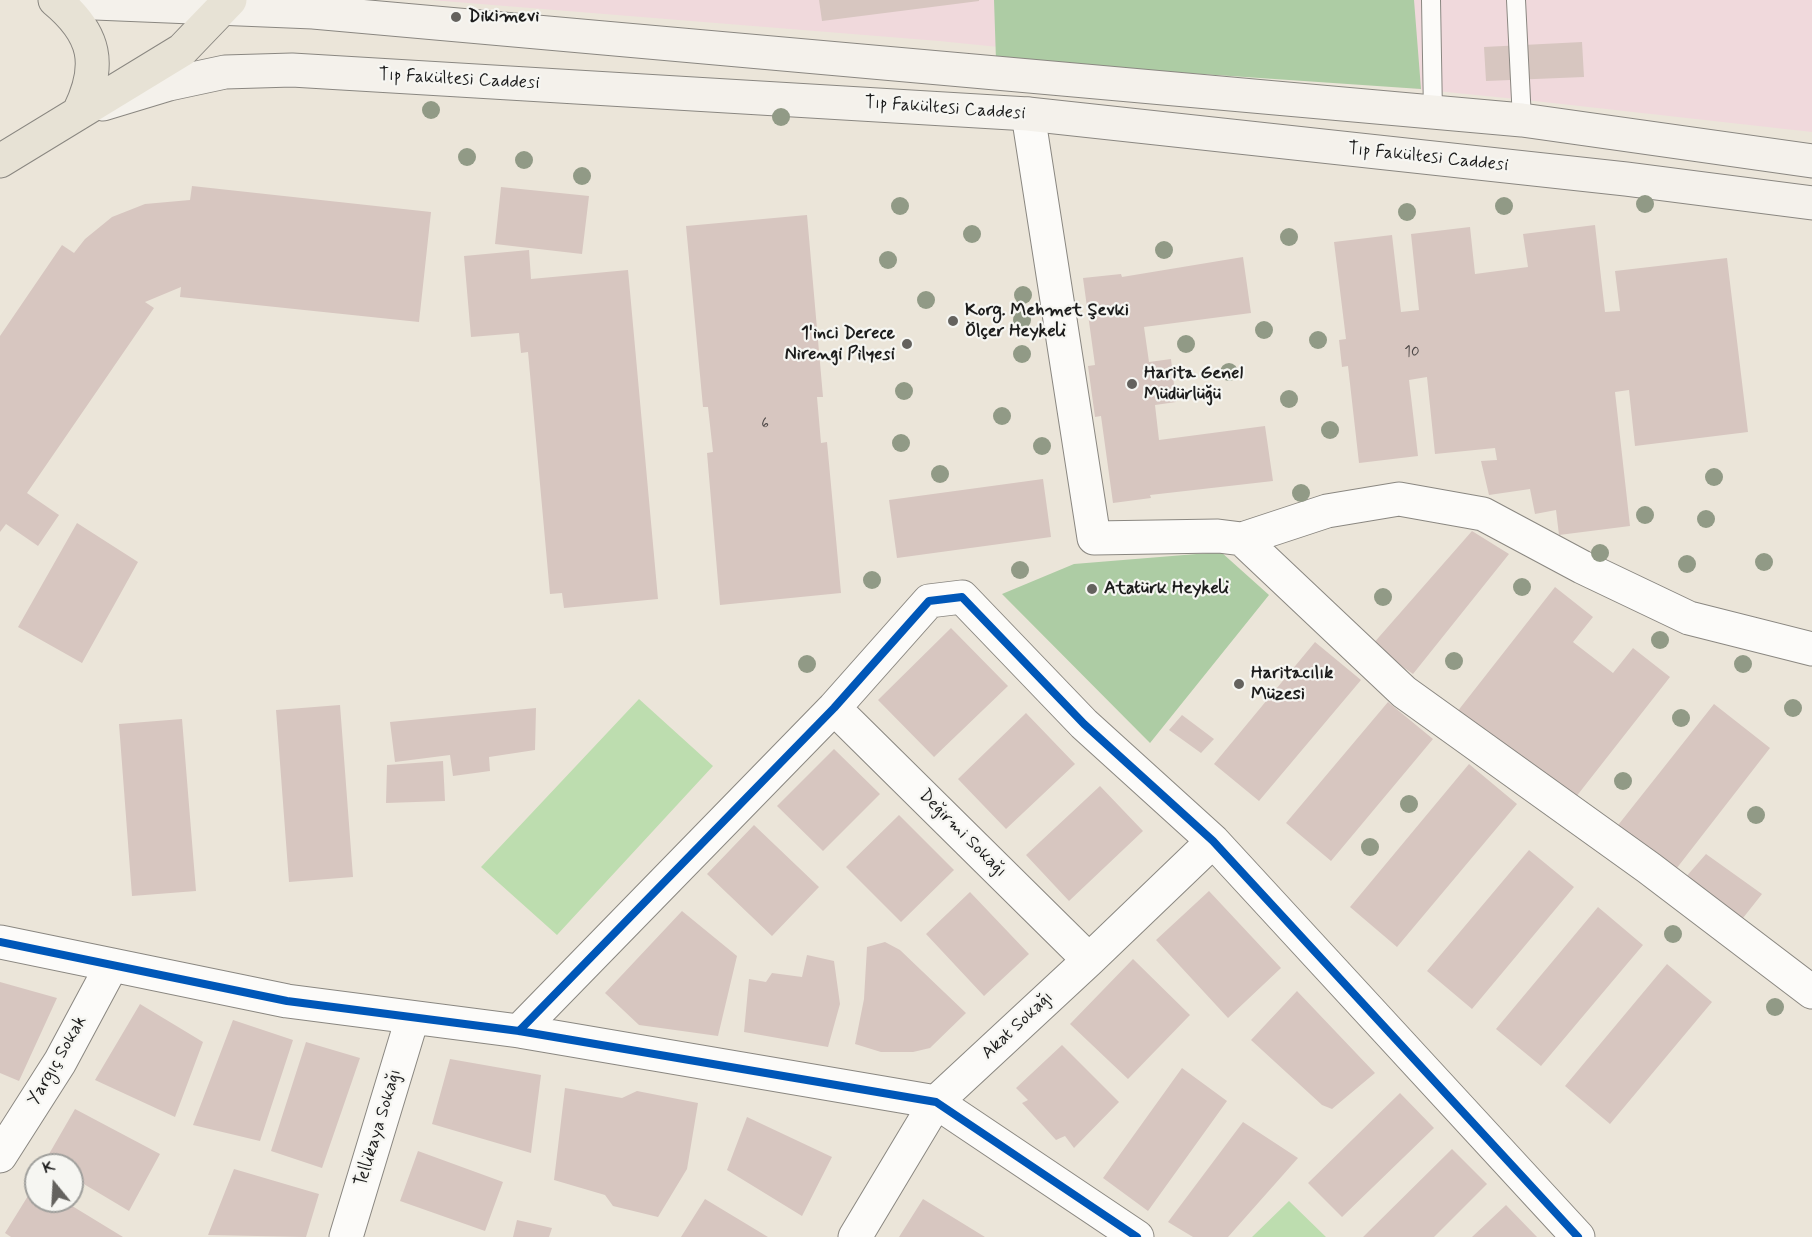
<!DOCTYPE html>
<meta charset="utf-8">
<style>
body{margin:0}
#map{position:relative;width:1812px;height:1237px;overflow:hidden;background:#ebe5d9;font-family:Mynerve,sans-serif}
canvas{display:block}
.north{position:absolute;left:24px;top:1153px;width:60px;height:60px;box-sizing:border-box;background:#f6f6f2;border:2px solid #9f9f9c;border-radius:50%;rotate:342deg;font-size:16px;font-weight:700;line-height:24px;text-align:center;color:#1c1c1c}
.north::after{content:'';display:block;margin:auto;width:21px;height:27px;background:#64625e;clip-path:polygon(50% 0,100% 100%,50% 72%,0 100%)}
</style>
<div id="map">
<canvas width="1812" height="1237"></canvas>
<div class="north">K</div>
</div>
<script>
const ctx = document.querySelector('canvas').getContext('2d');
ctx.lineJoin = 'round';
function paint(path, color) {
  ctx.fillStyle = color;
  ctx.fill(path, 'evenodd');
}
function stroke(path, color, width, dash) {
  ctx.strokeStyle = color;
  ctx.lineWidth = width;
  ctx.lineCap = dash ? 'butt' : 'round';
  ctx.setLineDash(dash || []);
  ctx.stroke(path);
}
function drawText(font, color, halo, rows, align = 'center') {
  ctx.font = font + ' Mynerve,sans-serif';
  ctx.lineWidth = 4.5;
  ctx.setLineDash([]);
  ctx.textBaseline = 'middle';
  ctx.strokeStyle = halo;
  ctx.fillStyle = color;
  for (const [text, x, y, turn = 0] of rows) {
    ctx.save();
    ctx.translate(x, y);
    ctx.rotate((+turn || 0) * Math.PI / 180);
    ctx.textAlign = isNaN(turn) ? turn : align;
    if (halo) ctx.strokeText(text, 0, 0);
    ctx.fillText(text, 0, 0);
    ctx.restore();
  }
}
paint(new Path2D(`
 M431,0H1812V132L1526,100L939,41Z`), '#f0d9dc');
paint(new Path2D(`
 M639,699L713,766L557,935L481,867Z
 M1289,1201L1326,1237H1252Z`), '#bdddaf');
paint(new Path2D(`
 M994,0H1414L1421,89L996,60Z
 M1221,552L1269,595L1150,743L1002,594L1074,564Z`), '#adcca4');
paint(new Path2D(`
 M819,0H979V1L822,21Z
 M1582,42L1584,77L1486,81L1484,47Z
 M192,186L431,212L419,322L180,297L181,287L145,302L154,308L27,493L59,515L38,546L6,524L0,532V336L62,245L74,253L85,239L112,217L145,204L190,200Z
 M501,187L589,196L582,254L495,244Z
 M807,215L823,397H817L821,443L827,442L841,593L720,605L707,453L713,452L708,407H703L686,226Z
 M1595,225L1605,312L1620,311L1615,271L1727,258L1748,432L1635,446L1629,390L1615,392L1630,526L1559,535L1556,510L1535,514L1530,489L1489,495L1481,461L1497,460L1495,448L1435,454L1427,377L1409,380L1418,456L1359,463L1348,366L1342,367L1339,340L1346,339L1334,242L1392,235L1401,312L1419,310L1411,234L1470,227L1475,274L1528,267L1523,234Z
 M529,250L531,279L628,270L658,599L564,608L562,593L550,594L528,352L521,353L519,333L471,337L464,256Z
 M1243,257L1251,313L1144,327L1149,362L1171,359L1176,402L1155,405L1159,440L1265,426L1273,481L1150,495L1151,498L1113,503L1101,416L1095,417L1088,366L1095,365L1083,278L1121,274L1122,277Z
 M1043,479L1051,537L897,558L889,500Z
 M77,523L138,562L82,663L18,627Z
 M1472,531L1509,554L1413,674L1372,645Z
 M1555,587L1593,617L1573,642L1613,673L1633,648L1670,677L1572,802L1457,712Z
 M951,628L1008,686L934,757L878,700Z
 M1315,642L1361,680L1259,801L1214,764Z
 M1388,702L1433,739L1331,861L1286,823Z
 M1714,704L1770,748L1673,873L1615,829Z
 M340,705L353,877L289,882L276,710Z
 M536,708L535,750L489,757L490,771L453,776L450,755L395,762L390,722Z
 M1026,713L1075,764L1006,829L958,779Z
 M1182,715L1214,739L1201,753L1169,730Z
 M182,719L196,891L132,896L119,724Z
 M834,749L880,794L823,851L777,806Z
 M443,761L445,801L386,803L387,765Z
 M1469,764L1517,804L1397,947L1350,907Z
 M1100,786L1143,831L1069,901L1026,855Z
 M899,815L954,870L901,922L846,867Z
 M754,825L819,887L772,936L707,874Z
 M1529,850L1574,887L1472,1009L1427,971Z
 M1706,854L1762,894L1743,918L1685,878Z
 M1209,891L1281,968L1228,1018L1156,940Z
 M970,892L1029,954L984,996L926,934Z
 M1598,907L1643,945L1541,1066L1496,1029Z
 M682,911L737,956L718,1036L639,1025L605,993Z
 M885,942L900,950L966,1013L930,1048L913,1052H881L855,1044L864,999L867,947Z
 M807,955L834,961L840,1004L828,1047L744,1032L749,979L766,982L772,973L802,977Z
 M1133,959L1190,1015L1128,1079L1070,1024Z
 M1667,964L1712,1002L1610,1124L1565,1086Z
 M0,982L57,998L19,1081L0,1073Z
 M1297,991L1375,1073L1332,1109L1322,1105L1251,1040Z
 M140,1004L203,1042L175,1117L95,1080Z
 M233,1020L293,1040L260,1141L193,1125Z
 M306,1042L360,1058L322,1168L271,1151Z
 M1062,1045L1119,1102L1074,1148L1065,1136L1056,1140L1022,1103L1028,1100L1016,1088Z
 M450,1059L541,1075L531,1153L432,1124Z
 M1182,1068L1227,1101L1148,1211L1103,1178Z
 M565,1088L622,1098L637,1091L698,1103L687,1169L658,1217L613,1206L605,1195L554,1180Z
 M1400,1093L1434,1128L1342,1217L1308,1183Z
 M75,1109L160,1154L129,1211L72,1177V1165H53L45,1161Z
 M747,1117L832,1157L802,1216L727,1170Z
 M1243,1122L1298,1158L1228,1237H1193L1168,1222Z
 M1452,1149L1487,1184L1434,1237H1363Z
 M418,1151L503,1182L485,1231L400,1201Z
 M234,1169L319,1194L306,1237L208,1235Z
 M36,1183V1201H64L123,1237H11L5,1233Z
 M705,1199L768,1237H681Z
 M923,1199L985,1237H899Z
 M1506,1205L1537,1237H1472Z
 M517,1220L552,1228L549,1237H513Z`), '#d7c6c0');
const lane = new Path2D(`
 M1431,0L1433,113
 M1516,0L1522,120`);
const street = new Path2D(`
 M1028,114L1094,538L1218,536L1242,539L1327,511L1399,499L1483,514L1582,567L1689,618L1812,649
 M1242,539L1404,692L1649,868L1812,992
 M834,708L1089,960
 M0,942L287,1001L519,1031L936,1102L1137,1237
 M519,1031L834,708L929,601L962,597L1084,724L1213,841L1578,1237
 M0,1156L60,1062L112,965
 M346,1237L412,1019
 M855,1237L936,1102L1089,960L1213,841`);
const secondary = new Path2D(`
 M78,0L95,3L313,12L1522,120L1812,161
 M103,104L169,84L225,72L292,70L1028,114L1626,179L1812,203`);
const primary = new Path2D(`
 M55,0C96,34 102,65 79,112
 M0,161L182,50L230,0`);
stroke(lane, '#8a8781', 20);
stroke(street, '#8a8781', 35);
stroke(secondary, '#8a8781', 35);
stroke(primary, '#8a8781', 35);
stroke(lane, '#fcfbf9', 18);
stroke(street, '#fcfbf9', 33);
stroke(secondary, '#f4f1eb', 33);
stroke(primary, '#e7e2d5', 33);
stroke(new Path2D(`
 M0,942L287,1001L519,1031L936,1102L1137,1237
 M519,1031L834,708L929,601L962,597L1084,724L1213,841L1578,1237`), '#0057b8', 8);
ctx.fillStyle = '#919a86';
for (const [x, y] of [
 [431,110],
 [781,117],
 [467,157],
 [524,160],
 [582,176],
 [1645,204],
 [900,206],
 [1504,206],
 [1407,212],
 [972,234],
 [1289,237],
 [1164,250],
 [888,260],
 [1023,295],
 [926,300],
 [1022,320],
 [1264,330],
 [1318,340],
 [1186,344],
 [1022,354],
 [1229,372],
 [904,391],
 [1289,399],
 [1002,416],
 [1330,430],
 [901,443],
 [1042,446],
 [940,474],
 [1714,477],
 [1301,493],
 [1645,515],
 [1706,519],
 [1600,553],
 [1764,562],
 [1687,564],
 [1020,570],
 [872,580],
 [1522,587],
 [1383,597],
 [1660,640],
 [1454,661],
 [807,664],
 [1743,664],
 [1793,708],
 [1681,718],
 [1623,781],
 [1409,804],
 [1756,815],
 [1370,847],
 [1673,934],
 [1775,1007]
]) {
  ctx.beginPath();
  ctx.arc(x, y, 9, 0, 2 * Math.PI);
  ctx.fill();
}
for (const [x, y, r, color] of [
 [456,17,6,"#64625e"],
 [953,321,6,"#64625e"],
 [907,344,6,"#64625e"],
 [1132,384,6,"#64625e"],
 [1092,589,6,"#64625e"],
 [1239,684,6,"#64625e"]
]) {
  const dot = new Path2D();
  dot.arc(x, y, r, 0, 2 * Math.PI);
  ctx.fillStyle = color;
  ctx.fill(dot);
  stroke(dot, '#f6f6f2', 2);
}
drawText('15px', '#4b4645', null, [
 ["10",1412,353],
 ["6",765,425]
]);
drawText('bold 18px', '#1c1c1c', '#f6f6f2', [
 ["Dikimevi",468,17],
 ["Korg. Mehmet Şevki",965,311],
 ["Ölçer Heykeli",965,332],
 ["1'inci Derece",895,334,"right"],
 ["Nirengi Pilyesi",895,355,"right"],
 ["Harita Genel",1144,374],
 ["Müdürlüğü",1144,395],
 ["Atatürk Heykeli",1104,589],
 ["Haritacılık",1251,674],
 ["Müzesi",1251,695]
], 'left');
drawText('18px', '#1c1c1c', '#f6f6f2', [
 ["Tıp Fakültesi Caddesi",459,80,3],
 ["Tıp Fakültesi Caddesi",945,109,4],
 ["Tıp Fakültesi Caddesi",1428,158,6],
 ["Değirmi Sokağı",962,834,45],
 ["Akat Sokağı",1018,1026,-43],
 ["Yargıç Sokak",58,1061,-60],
 ["Tellikaya Sokağı",379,1128,-73]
]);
</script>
